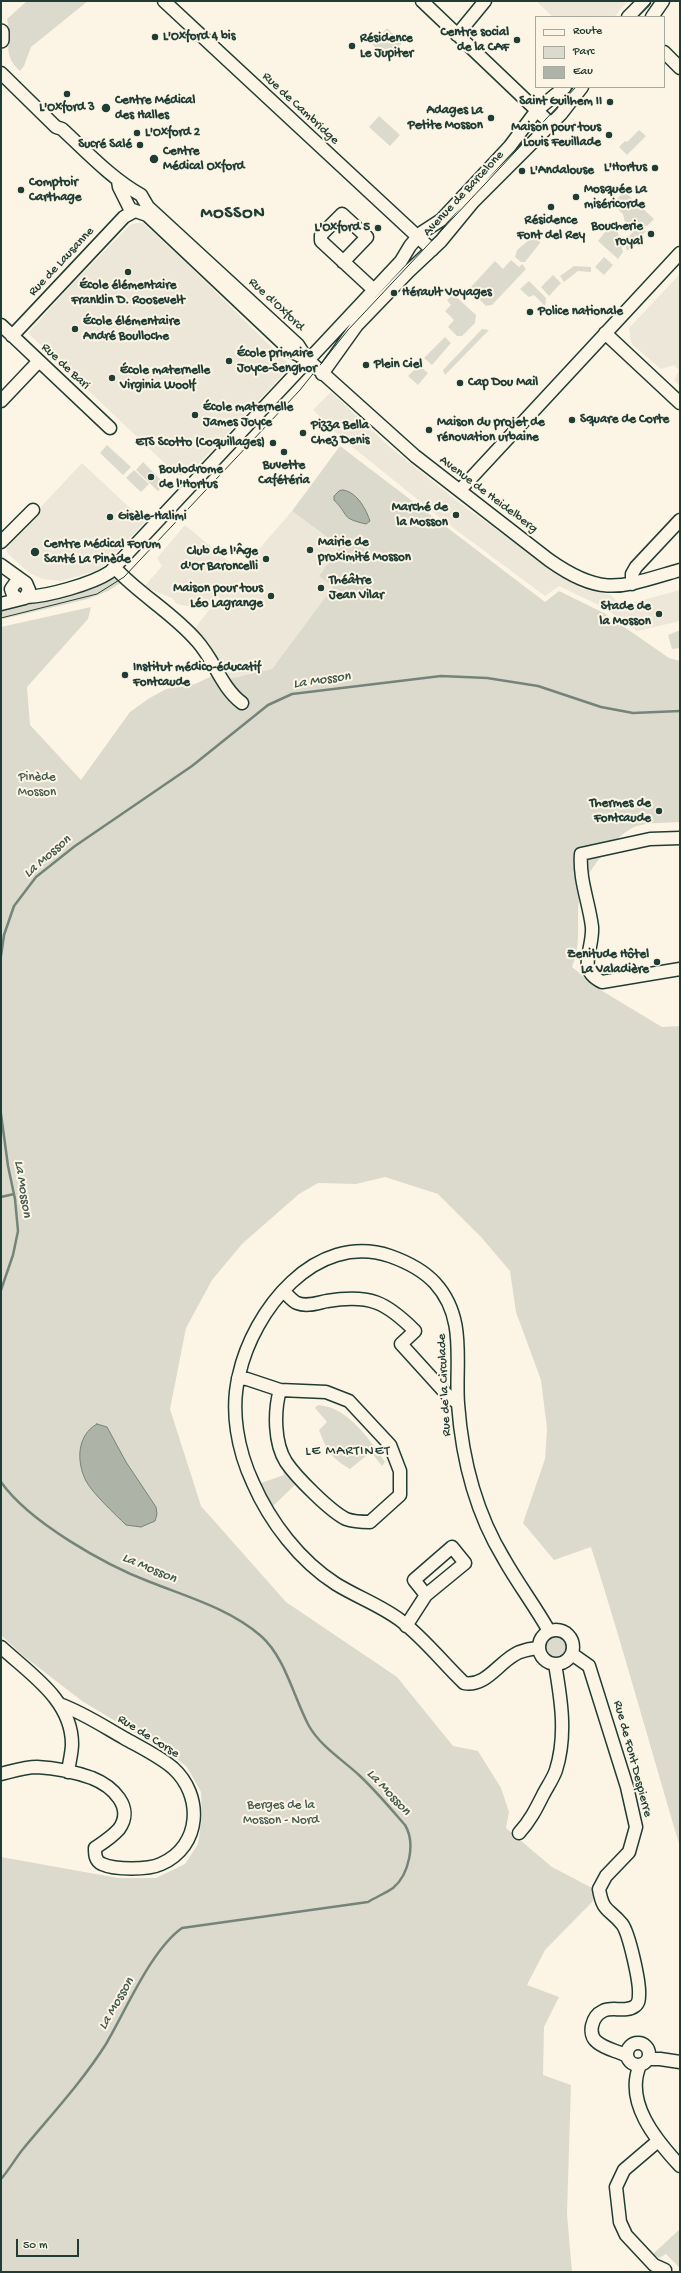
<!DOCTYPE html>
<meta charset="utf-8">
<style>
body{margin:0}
#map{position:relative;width:681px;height:2273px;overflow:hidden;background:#fcf5e5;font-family:"Gochi Hand",sans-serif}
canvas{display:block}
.frame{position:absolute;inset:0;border:2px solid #1f3d34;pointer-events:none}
.legend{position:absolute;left:535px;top:16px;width:130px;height:72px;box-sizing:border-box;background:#fcf5e5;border:1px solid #a4ab9e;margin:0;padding:5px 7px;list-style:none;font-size:12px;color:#1f3d34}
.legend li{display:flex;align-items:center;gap:8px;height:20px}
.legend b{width:20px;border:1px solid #a4ab9e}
.scale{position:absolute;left:16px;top:2239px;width:63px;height:18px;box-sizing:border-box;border:2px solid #1f3d34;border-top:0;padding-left:5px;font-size:12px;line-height:14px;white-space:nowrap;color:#1f3d34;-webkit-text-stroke:3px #fcf5e5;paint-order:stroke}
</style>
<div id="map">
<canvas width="681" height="2273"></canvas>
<div class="frame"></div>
<ul class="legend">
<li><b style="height:5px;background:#fcf5e5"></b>Route</li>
<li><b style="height:11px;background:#dcdacc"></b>Parc</li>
<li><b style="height:11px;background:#aeb3a7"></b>Eau</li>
</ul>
<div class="scale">50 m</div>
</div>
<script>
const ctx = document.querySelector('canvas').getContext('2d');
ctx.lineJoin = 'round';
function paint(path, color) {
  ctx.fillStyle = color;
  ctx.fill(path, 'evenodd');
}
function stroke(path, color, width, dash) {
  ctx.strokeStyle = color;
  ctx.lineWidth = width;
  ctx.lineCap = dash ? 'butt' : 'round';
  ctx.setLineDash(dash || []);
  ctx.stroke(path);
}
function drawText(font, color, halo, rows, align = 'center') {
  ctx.font = font + ' "Gochi Hand",sans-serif';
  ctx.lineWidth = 4;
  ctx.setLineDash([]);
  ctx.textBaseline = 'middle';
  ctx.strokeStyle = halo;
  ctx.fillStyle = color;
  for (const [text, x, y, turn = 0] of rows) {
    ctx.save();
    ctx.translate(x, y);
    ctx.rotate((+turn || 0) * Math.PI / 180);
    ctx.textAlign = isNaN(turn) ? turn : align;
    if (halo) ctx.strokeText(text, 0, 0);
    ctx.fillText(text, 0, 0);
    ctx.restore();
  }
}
paint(new Path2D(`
 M536,1H623L626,3L614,17H553Z
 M136,223H143L185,262L291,366L189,474L181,476L176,474L28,333L73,283L130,225Z
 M680,274V386L674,380L679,370L674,365L661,369L633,345L631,341L629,328Z
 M331,392L391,448L462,505L557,573L582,589L611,595L621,606L680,590V621L637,631L605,608L559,586L545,596L448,524L339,436L313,410Z
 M82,463L145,522L102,567L95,571L61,581L42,579L28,572L8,554L6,550L8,542Z
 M292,511L340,548L319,576L333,587L272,669L228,679L210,644L195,628L227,587L207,610L177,604L172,598L144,587L162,566L157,558L185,525L240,571Z`), '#ece7d8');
paint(new Path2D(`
 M27,1H88L31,47L24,66L20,71C1,54 12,42 7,19Z
 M387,28L402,43L387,59L372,44Z
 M379,116L400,135L390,146L369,127Z
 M639,130L646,136L627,155L619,147L625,141L627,142Z
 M624,191L654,219L647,226L625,222L623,214L613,204Z
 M609,227L613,231L617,229L623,252L618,259L598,241Z
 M636,229L646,231L627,251L624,242Z
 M536,234L539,235L540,243L525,262H521L515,257L517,250Z
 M604,257L613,265L604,275L595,267Z
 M511,260L519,267L522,264L526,269L492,305L486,306L469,289L495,261L503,269Z
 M574,266L591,267V272L578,271L564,282L560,276Z
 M553,275L561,283L549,296L541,287Z
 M529,281L546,298L545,306L534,295L529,297L520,289Z
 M453,294L476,315L475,323L462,336H457L448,327L454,320L445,311L451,305L447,300Z
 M482,329L489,330L445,375L443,370Z
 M445,337L451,343L432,365L424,358Z
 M419,365L428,373L418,385L408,376Z
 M107,445L131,467L123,475L100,453Z
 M340,446L545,602L559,591L604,613L669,658L680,661V822C666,823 651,822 637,826C617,832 581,877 579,898C576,923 582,944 572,967L599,989L662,1027L680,1026V1847C650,1747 623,1647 591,1547L554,1560L523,1523L545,1459L547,1429L541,1380L516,1312L510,1271L481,1237L438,1194L385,1177L356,1184L318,1183L299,1194L242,1244L212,1280L186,1328L170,1409L201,1506L286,1602L397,1677L453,1746L478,1751L501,1788L509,1812L506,1828L552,1867L592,1888L593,1901L545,1950L527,1985L559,1997L544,2027L543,2075L571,2085L567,2214L572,2272H1V1857L118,1878H156L185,1864L198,1844L202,1817L201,1792L187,1767L172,1755L82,1701L21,1654L1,1635V627L91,607L88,619L27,687L30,725L81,780L130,712L148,699L166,689L195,684L212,676L228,679L272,669L333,587L319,576L340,547L292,511Z
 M143,462L165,484L158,491L136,470Z
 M134,470L149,484L141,492L126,478Z
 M111,577L122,582L108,591L88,599L3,619L1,609Z
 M680,630V648L672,649L668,635Z
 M318,1405C324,1406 331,1407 336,1410C354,1418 375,1446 385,1462L382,1466L371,1452L350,1469C330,1457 327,1451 319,1430L327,1422L315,1408Z
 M281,1463L299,1481L271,1508L261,1483L284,1475Z
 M543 1647a13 13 0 1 1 26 0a13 13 0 1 1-26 0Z
 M680,2229V2268L666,2254L659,2258L653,2254Z`), '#dcdacc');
const water = new Path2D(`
 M343,490C357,492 366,509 370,521L366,524C340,518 350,516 334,500V496L339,491Z
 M97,1424L107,1427L126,1462L156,1507L157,1514L155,1521L141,1527L126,1525C115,1514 93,1494 86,1481C76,1461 77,1435 97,1424Z`);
paint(water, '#aeb3a7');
stroke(water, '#758479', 1);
stroke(new Path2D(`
 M1,956L4,935L14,906L36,877L75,846L192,766L268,705L292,694L441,676L487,678L538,686L601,707L633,713L680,711
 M1,1114L8,1166L15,1199L18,1231L13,1255L1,1290
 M1,1197L14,1194
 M1,1482C29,1522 105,1565 150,1582C188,1597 230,1609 261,1636C285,1657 294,1698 309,1726C321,1747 343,1760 360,1776C376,1791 391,1809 405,1825C416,1843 409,1875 393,1888C386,1893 376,1897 368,1902L182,1928C151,1950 126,2010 106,2044C82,2082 51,2115 23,2149C15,2159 9,2170 1,2179`), '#758479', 2.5);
const minor = new Path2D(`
 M164,1L432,250
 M422,1L551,124
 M628,17L644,1
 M652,17L663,1
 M457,35L485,1
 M664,52L680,68
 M1,73L56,127L62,129C87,152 112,179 141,195L148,207L298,345L307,359L415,456L549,560C603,598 621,587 680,570
 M118,181L119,187L130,209L147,215L292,352L307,359
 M343,262L367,237L342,214L321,235V241L374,290
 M1,325L110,428
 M605,333L680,403
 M12,336L124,217L135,211
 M322,374L357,325L409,271L441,241L473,202L561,114L582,87
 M1,401L39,361
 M460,490L680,253
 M1,542L33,510
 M1,565L26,583L29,590L25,598L1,604
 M115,568C140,595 173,613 197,641C215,661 221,687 242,703
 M632,584V574L636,567L680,520
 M27,597C48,596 92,584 110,572L401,261L410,246L421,233L441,220L510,146L537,110L565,87
 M19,599L13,595L11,589L16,582L22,581
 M680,838L650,839L581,854C579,880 589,902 592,927C593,942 586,956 588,966C589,974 596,979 602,982L680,969
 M283,1291C288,1295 292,1301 297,1303C307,1307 317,1303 327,1301C370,1294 386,1302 415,1331L401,1344L450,1398L458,1403
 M238,1378L247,1379L280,1390L326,1392L349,1401L390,1445L400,1471V1495L370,1522C362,1522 354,1522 346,1519C330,1511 296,1477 286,1462C274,1443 274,1411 280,1390
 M406,1626L426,1595L465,1563L452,1547L414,1580L426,1595
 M539 1647a17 17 0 1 1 34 0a17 17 0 1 1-34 0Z
 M1,1647C30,1674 72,1700 72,1744C72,1753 69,1763 68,1772
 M539,1648C530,1649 521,1650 514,1655C498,1664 485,1687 464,1683C442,1662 424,1638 400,1620C380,1605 357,1597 336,1584C300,1561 270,1522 253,1483C238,1451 230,1411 239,1375C253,1311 315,1231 390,1256C407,1262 423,1270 435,1283C467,1318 455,1362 458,1404C462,1458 476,1513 504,1559C518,1584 535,1606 549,1631
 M572,1654L589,1666L627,1787L636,1827L629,1852L606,1876L599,1889C603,1913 609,1908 622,1924C629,1933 640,1982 639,1995C639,1999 639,2003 635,2006C626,2013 612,2006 603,2011C592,2016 587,2034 597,2042C605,2049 618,2051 627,2056
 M1,1774C13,1771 25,1767 37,1767C55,1768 75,1772 92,1778C112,1786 135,1807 119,1829C112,1837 104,1842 95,1848C95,1854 95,1861 102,1864C115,1870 148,1870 161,1864C202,1846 203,1795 173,1768C159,1756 140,1747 124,1738C103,1726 82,1712 59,1704
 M519,1833C530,1821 536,1809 543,1795C547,1787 553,1779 556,1770C567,1735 561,1699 555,1664
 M627 2054a11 11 0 1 1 22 0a11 11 0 1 1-22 0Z
 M648,2059H660L680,2062
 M640,2065C624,2102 656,2140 680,2166
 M658,2141L624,2170L616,2187L620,2222L626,2235L654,2265L665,2270`);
const major = new Path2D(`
 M1,32V40`);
stroke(minor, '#1f3d34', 15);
stroke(major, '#1f3d34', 18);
stroke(minor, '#fcf5e5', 12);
stroke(major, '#fcf5e5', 15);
stroke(new Path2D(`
 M637,17L652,1
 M1,618L97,594L124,577L300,390L348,330L576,87`), '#1f3d34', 1);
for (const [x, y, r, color] of [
 [155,37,4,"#1f3d34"],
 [517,40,4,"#1f3d34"],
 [352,46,4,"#1f3d34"],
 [67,94,4,"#1f3d34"],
 [610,102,4,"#1f3d34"],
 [106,108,5,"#1f3d34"],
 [491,118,4,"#1f3d34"],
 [137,133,4,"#1f3d34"],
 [609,135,4,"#1f3d34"],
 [140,145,4,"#1f3d34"],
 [154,159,5,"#1f3d34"],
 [655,168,4,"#1f3d34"],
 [522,171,4,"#1f3d34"],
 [21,190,4,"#1f3d34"],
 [576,197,4,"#1f3d34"],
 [551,207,4,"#1f3d34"],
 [378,228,4,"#1f3d34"],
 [651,234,4,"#1f3d34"],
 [128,272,4,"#1f3d34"],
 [394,293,4,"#1f3d34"],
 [530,312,4,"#1f3d34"],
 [75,329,4,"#1f3d34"],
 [229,361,4,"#1f3d34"],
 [366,365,4,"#1f3d34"],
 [112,378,4,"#1f3d34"],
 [460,383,4,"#1f3d34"],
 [195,415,4,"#1f3d34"],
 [572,420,4,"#1f3d34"],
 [429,430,4,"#1f3d34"],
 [303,433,4,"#1f3d34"],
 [273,443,4,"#1f3d34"],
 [284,452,4,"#1f3d34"],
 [151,477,4,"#1f3d34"],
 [456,515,4,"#1f3d34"],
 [110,517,4,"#1f3d34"],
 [310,550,4,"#1f3d34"],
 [35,552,5,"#1f3d34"],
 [266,559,4,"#1f3d34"],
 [321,588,4,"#1f3d34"],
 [271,596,4,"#1f3d34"],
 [659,614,4,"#1f3d34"],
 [125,675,4,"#1f3d34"],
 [659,811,4,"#1f3d34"],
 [657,962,4,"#1f3d34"]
]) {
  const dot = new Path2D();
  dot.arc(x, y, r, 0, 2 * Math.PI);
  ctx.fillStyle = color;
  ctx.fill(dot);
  stroke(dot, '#fcf5e5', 1.5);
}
drawText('bold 13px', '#1f3d34', '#fcf5e5', [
 ["Centre social",509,33,"right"],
 ["de la CAF",509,48,"right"],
 ["L'Oxford 4 bis",163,37],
 ["Résidence",360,39],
 ["Le Jupiter",360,54],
 ["Centre Médical",115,101],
 ["des Halles",115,116],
 ["Saint Guilhem II",602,102,"right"],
 ["L'Oxford 3",67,108,"center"],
 ["Adages La",483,111,"right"],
 ["Petite Mosson",483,126,"right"],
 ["Maison pour tous",601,128,"right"],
 ["Louis Feuillade",601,143,"right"],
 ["L'Oxford 2",145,133],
 ["Sucré Salé",132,145,"right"],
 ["Centre",163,152],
 ["Médical Oxford",163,167],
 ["L'Hortus",647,168,"right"],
 ["L'Andalouse",530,171],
 ["Comptoir",29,183],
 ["Carthage",29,198],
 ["Mosquée La",584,190],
 ["miséricorde",584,205],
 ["Résidence",551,221,"center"],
 ["Font del Rey",551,236,"center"],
 ["Boucherie",643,227,"right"],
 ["royal",643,242,"right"],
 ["L'Oxford 5",370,228,"right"],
 ["École élémentaire",128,286,"center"],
 ["Franklin D. Roosevelt",128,301,"center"],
 ["Hérault Voyages",402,293],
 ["Police nationale",538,312],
 ["École élémentaire",83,322],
 ["André Boulloche",83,337],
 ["École primaire",237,354],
 ["Joyce-Senghor",237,369],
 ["Plein Ciel",374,365],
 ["École maternelle",120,371],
 ["Virginia Woolf",120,386],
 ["Cap Dou Mail",468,383],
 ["École maternelle",203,408],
 ["James Joyce",203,423],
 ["Square de Corte",580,420],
 ["Maison du projet de",437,423],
 ["rénovation urbaine",437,438],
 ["Pizza Bella",311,426],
 ["Chez Denis",311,441],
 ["ETS Scotto (Coquillages)",265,443,"right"],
 ["Buvette",284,466,"center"],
 ["Cafétéria",284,481,"center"],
 ["Boulodrome",159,470],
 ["de l'Hortus",159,485],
 ["Marché de",448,508,"right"],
 ["la Mosson",448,523,"right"],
 ["Gisèle-Halimi",118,517],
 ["Mairie de",318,543],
 ["proximité Mosson",318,558],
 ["Centre Médical Forum",44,545],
 ["Santé La Pinède",44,560],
 ["Club de l'Âge",258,552,"right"],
 ["d'Or Baroncelli",258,567,"right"],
 ["Théâtre",329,581],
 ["Jean Vilar",329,596],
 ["Maison pour tous",263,589,"right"],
 ["Léo Lagrange",263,604,"right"],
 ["Stade de",651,607,"right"],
 ["la Mosson",651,622,"right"],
 ["Institut médico-éducatif",133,668],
 ["Fontcaude",133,683],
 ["Thermes de",651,804,"right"],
 ["Fontcaude",651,819,"right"],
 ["Zenitude Hôtel",649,955,"right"],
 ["La Valadière",649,970,"right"]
], 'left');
drawText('13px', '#1f3d34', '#fcf5e5', [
 ["Rue de Cambridge",300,109,43],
 ["Avenue de Barcelone",464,194,-47],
 ["Rue de Lausanne",62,262,-47],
 ["Rue d'Oxford",276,305,43],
 ["Rue de Bari",65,367,43],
 ["Avenue de Heidelberg",488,495,37],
 ["Rue de la Circulade",445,1385,-93],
 ["Rue de Corse",148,1737,32],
 ["Rue de Font Despierre",632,1759,75]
]);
drawText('13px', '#455c52', '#fcf5e5', [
 ["Pinède",37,778],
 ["Mosson",37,793],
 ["Berges de la",281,1806],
 ["Mosson - Nord",281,1821]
]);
drawText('italic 14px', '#435a51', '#fcf5e5', [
 ["La Mosson",322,681,-8],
 ["La Mosson",48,857,-41],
 ["La Mosson",22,1189,81],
 ["La Mosson",149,1569,23],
 ["La Mosson",388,1793,47],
 ["La Mosson",117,2004,-60]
]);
ctx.letterSpacing = '1px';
drawText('14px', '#1f3d34', '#fcf5e5', [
 ["LE MARTINET",348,1452]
]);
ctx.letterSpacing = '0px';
ctx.letterSpacing = '1px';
drawText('bold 17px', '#1f3d34', '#fcf5e5', [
 ["MOSSON",233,214]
]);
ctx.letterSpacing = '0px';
</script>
